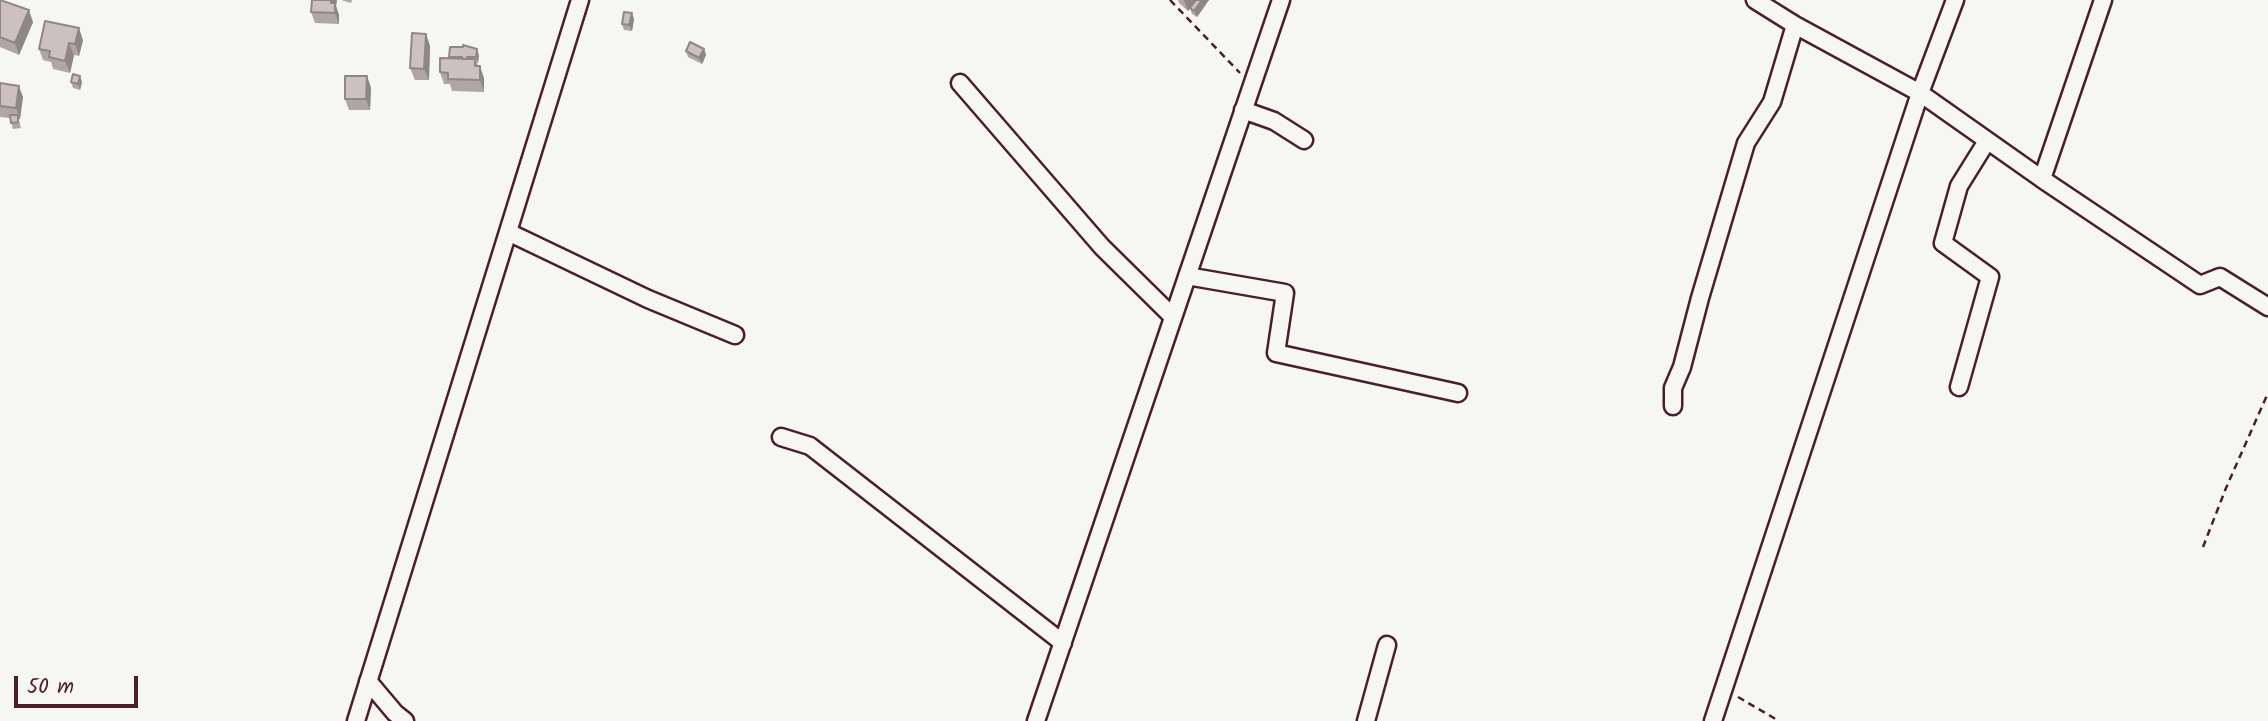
<!DOCTYPE html>
<style>
body{margin:0}
#map{position:relative;width:2268px;height:721px;overflow:hidden;background:#f6f6f2;font-family:Kalam,sans-serif}
canvas{display:block}
.scale{position:absolute;left:14px;top:676px;width:124px;height:32px;box-sizing:border-box;border:4px solid #4a1f2b;border-top:0;padding-left:9px;font-size:21px;line-height:24px;white-space:nowrap;color:#4a1f2b;-webkit-text-stroke:5px #f6f6f2;paint-order:stroke}
</style>
<div id="map">
<canvas width="2268" height="721"></canvas>
<div class="scale">50 m</div>
</div>
<script>
const ctx = document.querySelector('canvas').getContext('2d');
ctx.lineJoin = 'round';
function stroke(path, color, width, dash) {
  ctx.strokeStyle = color;
  ctx.lineWidth = width;
  ctx.lineCap = dash ? 'butt' : 'round';
  ctx.setLineDash(dash || []);
  ctx.stroke(path);
}
function paint(path, color) {
  ctx.fillStyle = color;
  ctx.fill(path, 'evenodd');
}
const minor = new Path2D(`
 M1755,0L1795,25L1920,93L2042,179L2200,285L2220,277L2268,307
 M960,83L1102,247L1173,317
 M1243,110L1274,121L1304,140
 M2042,179L2103,0
 M508,232L648,299L735,335
 M1187,276L1285,293L1276,353L1458,393
 M1959,387L1990,277L1943,243L1959,186L1987,141
 M1673,406V388L1682,367L1700,298L1746,143L1772,102L1795,25
 M781,437L810,446L1063,643
 M368,681L395,713L405,721
 M356,721L580,0
 M1036,721L1281,0
 M1366,721L1387,645
 M1713,721L1920,93L1955,0`);
stroke(minor, '#4a1f2b', 21);
stroke(new Path2D(`
 M1170,0L1240,73
 M2203,547L2226,488L2268,393
 M1738,697L1779,721`), '#4a1f2b', 2.5, [7, 5]);
stroke(minor, '#f6f6f2', 16);
paint(new Path2D(`
 M0,0L33,22L19,55L0,47Z
 M312,0H337L336,6L339,15V24L315,23L311,12Z
 M341,0H352L351,3Z
 M1178,0H1209L1197,17L1192,14L1190,8L1188,11L1179,3Z
 M634,19L632,31L624,30L622,24Z
 M426,34L430,46L429,80H415L410,68Z
 M83,40L79,56L74,55L70,73L53,69L51,62L43,60L39,49Z
 M704,49L706,55L702,64L688,57L686,51Z
 M479,55L478,63H477L484,78V92L452,91L450,84H444L440,72L450,59L449,57Z
 M367,76L371,88L370,110H349L345,99Z
 M71,82H82L80,90L73,88Z
 M0,83L23,97L19,120L21,128L13,129L10,118L0,117Z`), '#afa6a5');
paint(new Path2D(`
 M331,0H337L336,6L339,15V24L331,3Z
 M1184,0H1198L1188,11Z
 M1202,0H1209L1197,17L1194,11Z
 M29,10L33,22L19,55L15,43Z
 M632,13L634,19L632,31L629,25Z
 M79,28L83,40L79,56L75,44Z
 M426,34L430,46L429,80L424,69Z
 M69,43L74,55L70,73L65,61Z
 M477,49L479,55L478,63L476,57Z
 M704,49L706,55L702,64L699,58Z
 M480,66L484,78V92L480,80Z
 M80,76L82,82L80,90L78,84Z
 M367,76L371,88L370,110L366,99Z
 M19,86L23,97L20,120L16,108Z`), '#8f8786');
const building = new Path2D(`
 M0,0L29,10L15,43L0,37Z
 M312,0H331V3H335V13L311,12Z
 M1196,0H1202L1194,11L1190,8Z
 M624,12L632,13L629,25L622,24Z
 M45,21L79,28L75,44L69,43L65,61L49,57L50,51L39,49Z
 M412,33L426,34L424,69L410,68Z
 M690,42L704,49L699,58L686,51Z
 M463,45L477,49L476,57H467V59H462V57H449L450,47H463Z
 M440,58L475,59V66H480V80L448,79V73L440,72Z
 M73,74L80,76L78,84L71,82Z
 M345,76H367L366,99H345Z
 M0,83L19,86L16,108L0,106Z
 M10,115H18V122L11,123Z`);
paint(building, '#ccc1c0');
stroke(building, '#8f8786', 2);
</script>
